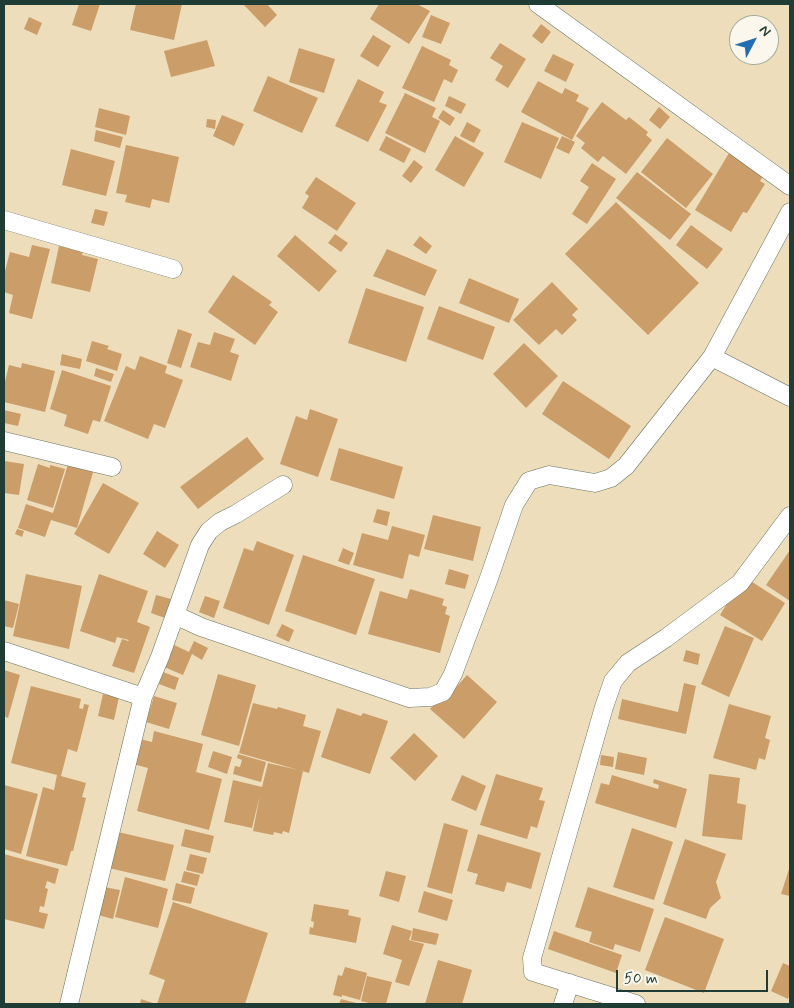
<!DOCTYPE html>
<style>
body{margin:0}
#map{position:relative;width:794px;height:1008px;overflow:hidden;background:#edb;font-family:Mynerve,sans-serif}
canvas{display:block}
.frame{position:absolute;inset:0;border:5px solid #1f3d34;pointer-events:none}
.north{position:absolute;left:729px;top:15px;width:50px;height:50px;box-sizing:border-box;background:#fbf7ec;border:1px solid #a3ada2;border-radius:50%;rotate:50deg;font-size:14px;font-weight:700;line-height:20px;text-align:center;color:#1f3d34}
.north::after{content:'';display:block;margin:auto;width:18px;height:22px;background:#1f6fb2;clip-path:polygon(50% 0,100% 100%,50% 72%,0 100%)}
.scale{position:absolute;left:616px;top:970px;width:152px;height:22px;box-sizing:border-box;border:2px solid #1f3d34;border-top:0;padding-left:6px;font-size:15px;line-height:18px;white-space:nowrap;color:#1f3d34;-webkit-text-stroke:4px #fbf7ec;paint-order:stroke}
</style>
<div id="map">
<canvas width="794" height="1008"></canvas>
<div class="frame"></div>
<div class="north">N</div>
<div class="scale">50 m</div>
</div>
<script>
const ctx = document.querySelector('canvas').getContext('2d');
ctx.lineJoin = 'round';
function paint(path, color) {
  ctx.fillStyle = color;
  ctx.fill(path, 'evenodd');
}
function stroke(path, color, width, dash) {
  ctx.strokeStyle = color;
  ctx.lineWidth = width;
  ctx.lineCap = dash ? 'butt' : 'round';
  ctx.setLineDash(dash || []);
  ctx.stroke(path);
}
paint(new Path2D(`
 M79,4H100L91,31L72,25Z
 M136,4H182L174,40L130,30Z
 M244,4H267L277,15L265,27L244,5Z
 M379,4H417L430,11L409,44L370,19Z
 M431,15L450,23L441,44L422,37Z
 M29,17L42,23L37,35L24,29Z
 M541,24L551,32L542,44L532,36Z
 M373,35L391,46L378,67L360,56Z
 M207,40L215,66L171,77L164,51Z
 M500,43L526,59L508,88L495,80L503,66L490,58Z
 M422,46L451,60L449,65L458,70L452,83L444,79L434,102L402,88Z
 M299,48L335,59L324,93L289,82Z
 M553,54L574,64L566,82L544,71Z
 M268,76L318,98L302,133L253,111Z
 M358,79L384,92L379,102L387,105L368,142L335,126Z
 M538,81L562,94L565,88L579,95L576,101L589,108L572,140L521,112Z
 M405,93L436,108L432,117L440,121L425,153L385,133Z
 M449,96L466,104L461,114L445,106Z
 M602,102L626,120L629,117L648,132L646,135L652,140L626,174L603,156L598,162L581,148L585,143L576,136Z
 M659,107L670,117L660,129L649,120Z
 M99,108L130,116L126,135L95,127Z
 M443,110L455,118L450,126L438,118Z
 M222,115L244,124L234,146L213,136Z
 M207,119L216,120L215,129L206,127Z
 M467,122L481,130L474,143L460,136Z
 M522,122L559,138L541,179L504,162Z
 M96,130L123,137L120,148L94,141Z
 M386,136L411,149L404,163L379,150Z
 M455,136L484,153L464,187L435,170Z
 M562,136L575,142L569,154L556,148Z
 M667,138L713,174L686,208L641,172Z
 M126,145L179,157L169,203L152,199L150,208L125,202L127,195L116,193Z
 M732,148L767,170L760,181L765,184L747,213L743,212L731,232L695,210Z
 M71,149L115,161L106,196L62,185Z
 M414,160L423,167L411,183L402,176Z
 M592,163L616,179L587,224L572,214L589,187L580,181Z
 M637,172L691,214L670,240L616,198Z
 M316,177L356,203L337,231L302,208L309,196L305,193Z
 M616,202L699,283L648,335L565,254Z
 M95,209L108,212L104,226L91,223Z
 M691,225L723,249L707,269L676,245Z
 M335,234L348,243L341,252L328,243Z
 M295,235L337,271L319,292L277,256Z
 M420,236L432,246L426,254L413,245Z
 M32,245L50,249L32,319L9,313L13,295L4,292V275L10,252L29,257Z
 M59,246L83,251L82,255L98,259L90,292L51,283Z
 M387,249L437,270L425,296L373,276Z
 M233,275L272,302L269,305L278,312L255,345L208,312Z
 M469,278L519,299L509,323L459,303Z
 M552,282L578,309L572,315L577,320L562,335L556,329L539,345L513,320Z
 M366,288L424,307L406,362L348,343Z
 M439,306L495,327L483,360L427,339Z
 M178,329L192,334L181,368L167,363Z
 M214,332L235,339L230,352L239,355L231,381L190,367L198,342L210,345Z
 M92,341L109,346L107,349L122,354L117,371L86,361Z
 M524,343L558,376L526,408L493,374Z
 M62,354L82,359L80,369L60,365Z
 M140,356L167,366L165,373L183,380L165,428L154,424L148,439L104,421L126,366L135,370Z
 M22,363L55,371L45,412L4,402V386L9,365L21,368Z
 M96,368L114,374L111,382L94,376Z
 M62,370L111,386L100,422L93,420L88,434L64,426L67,415L50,409Z
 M563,381L631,426L609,459L542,414Z
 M310,409L338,419L318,477L280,464L296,416L307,420Z
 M4,410L21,414L18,426L4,423Z
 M247,437L264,459L198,509L180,487Z
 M339,448L403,467L394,499L330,480Z
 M4,461L24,464L19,495L4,493Z
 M69,461L94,469L77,528L51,520L45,537L18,528L26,504L53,513Z
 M38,464L50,468V465L65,469L53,508L27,500Z
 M103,483L139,503L109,554L74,534Z
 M377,509L390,512L387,526L373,522Z
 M433,515L481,527L473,561L424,549Z
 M392,526L425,535L419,557L409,554L403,579L353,565L362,533L388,540Z
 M17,529L24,531L22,537L15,534Z
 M157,531L179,545L165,568L143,554Z
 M257,541L294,555L269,625L223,608L244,548L253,551Z
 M343,548L354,553L349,565L338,561Z
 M790,550V601L766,585Z
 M303,555L375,579L356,635L285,611Z
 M449,569L469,575L465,589L445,584Z
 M26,574L82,586L69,649L13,636Z
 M99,574L148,591L137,622L150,627L134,673L112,666L122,639L128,641L129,640L117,637L115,643L80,631Z
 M749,580L785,603L762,641L720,615L734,592L739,595Z
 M410,589L444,599L442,605L447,607L445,614L450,616L440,653L368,634L380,591L407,599Z
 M156,595L171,599L165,618L151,613Z
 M205,596L220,601L214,618L199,612Z
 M4,600L19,604L13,628L4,626Z
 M282,624L294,630L289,642L276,636Z
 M725,626L754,638L729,697L701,684Z
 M194,641L208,648L202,660L192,654L183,675L162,666L172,644L189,652Z
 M686,650L700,654L698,665L683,661Z
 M4,670L20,675L8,718L4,716Z
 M163,672L179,678L175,690L159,684Z
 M218,674L256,685L239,746L201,735Z
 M467,675L497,702L464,739L430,709L441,696L445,700Z
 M684,683L696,686L686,734L618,719L622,699L678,712Z
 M31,686L81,699L79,708L83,709L84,704L89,705L77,752L68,749L61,776L86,783L82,797L86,798L73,851H71L67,866L26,856L43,787L54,790L57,775L11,763Z
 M103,694L119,697L114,720L98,716Z
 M154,696L177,703L169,729L146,722Z
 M253,703L277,709L278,707L306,715L303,726L321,731L309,773L239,753Z
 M729,704L771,716L765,738L770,740L765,760L759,758L756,770L713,758Z
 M337,708L361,716L363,713L388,721L370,774L321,757Z
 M154,731L203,744L196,772L222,779L209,830L137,811L148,768L133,764L140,739L152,742Z
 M414,733L438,756L415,781L390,758Z
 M213,751L232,757L227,774L208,767Z
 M618,752L647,758L644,775L615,769Z
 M238,754L266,762L261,782L233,774L235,766L240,767L242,760L237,758Z
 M601,755L614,757L613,767L600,765Z
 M268,763L303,771L289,833L283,831L282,834L274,832L273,835L253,831L260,795L252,828L224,822L233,780L262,787Z
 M496,774L543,788L539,800L545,801L537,828L531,826L527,839L480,825Z
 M709,774L740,778L737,803L746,805L742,840L702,836Z
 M462,775L486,786L476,811L451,800Z
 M612,775L658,789L659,785L653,783L654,779L687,789L676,828L595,803L601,783L609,785Z
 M4,785L38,794L21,854L4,849Z
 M444,823L468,830L452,894L427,887Z
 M632,828L673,842L654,900L613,887Z
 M185,829L214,836L210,853L181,846Z
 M118,832L174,845L165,881L109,868Z
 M478,834L541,853L531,889L507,882L504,892L475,884L478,874L467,871Z
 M685,839L726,854L716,882L721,898L710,908L706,919L663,904Z
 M4,854L59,869L55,884L47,881L45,888L48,889L44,907L40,906L39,912L48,914L44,929L4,919Z
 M190,854L207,858L203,874L186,870Z
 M790,866V896L781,894Z
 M184,871L200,875L197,886L181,882Z
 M386,871L406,876L399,902L379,896Z
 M125,877L168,889L158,928L115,917Z
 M176,883L195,888L191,904L172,900Z
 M104,887L120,890L113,919L98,915Z
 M588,887L654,909L640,952L615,944L613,950L589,942L592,932L575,927Z
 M424,891L453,900L447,921L418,912Z
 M173,902L268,933L245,1004H157L165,980L149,974Z
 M314,904L349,910L348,915L361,918L356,943L309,934L310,927L313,928L314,922L311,921Z
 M665,917L724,939L704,993L645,970Z
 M392,925L412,931L409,940L424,944L409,986L395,982L402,960L383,954Z
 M413,928L439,934L436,945L411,940Z
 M554,931L622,955L616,973L548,949Z
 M438,960L472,970L462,1004H425Z
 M783,963L790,966V994L788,999L771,991Z
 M345,967L367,973L360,1000L342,995V997L333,995L338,975L342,976Z
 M367,976L392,982L386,1004H373L361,1001Z
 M141,999L156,1004H140Z
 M341,999L360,1004H339Z`), '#ca9d69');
const street = new Path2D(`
 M538,4L790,186
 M4,220L173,269
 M712,357L790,397
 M4,441L112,467
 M175,615L201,627L409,698L430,697L443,692L453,674L489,578L514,505L529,481L549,475L595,483L611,478L626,466L712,357L790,212
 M4,651L143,697
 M69,1004L143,697L160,657L200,545L209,531L220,522L236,514L283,485
 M563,1004L570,983
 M636,1004L533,972L532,958L604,707L613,681L628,663L666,638L740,583L790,516`);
stroke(street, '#677563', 19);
stroke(street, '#fff', 18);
</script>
